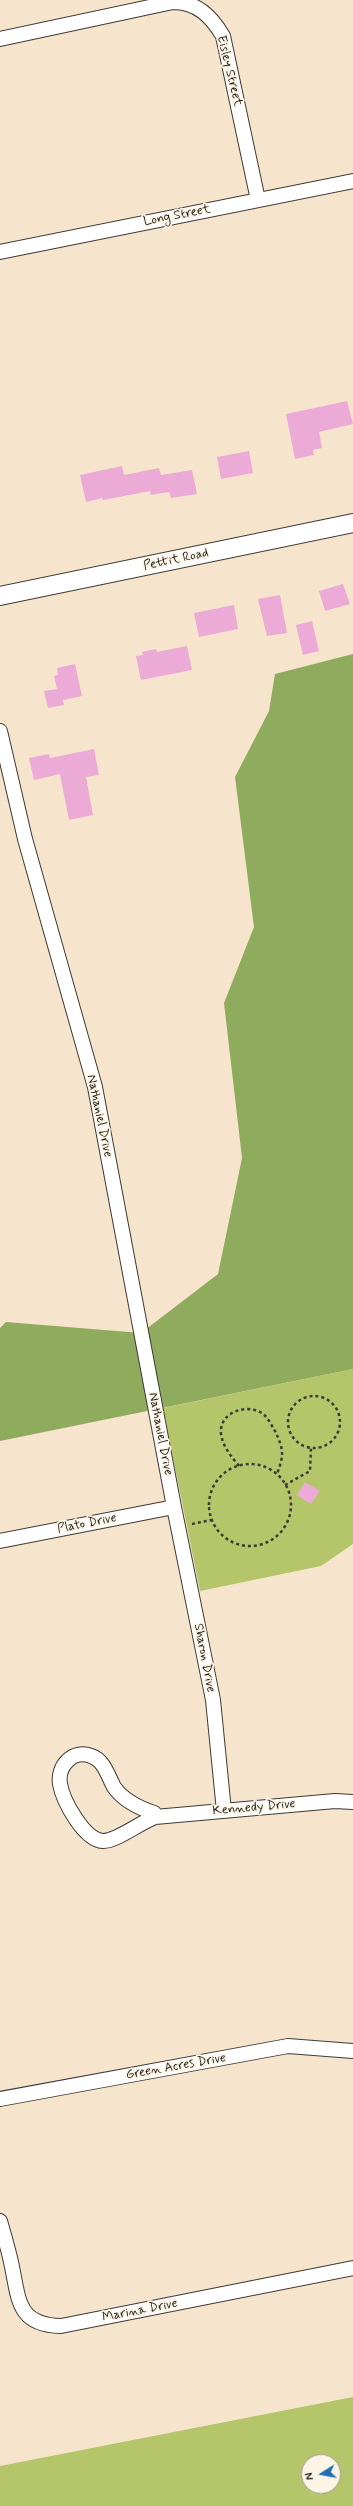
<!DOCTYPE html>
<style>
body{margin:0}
#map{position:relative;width:353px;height:2506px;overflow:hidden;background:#f6e5cc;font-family:Mynerve,sans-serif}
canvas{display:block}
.north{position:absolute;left:301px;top:2454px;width:40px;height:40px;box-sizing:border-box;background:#fcf5e5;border:1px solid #a29e95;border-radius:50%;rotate:259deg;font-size:11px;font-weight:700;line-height:16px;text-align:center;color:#1c1c1c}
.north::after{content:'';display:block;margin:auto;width:14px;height:18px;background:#1f6fb2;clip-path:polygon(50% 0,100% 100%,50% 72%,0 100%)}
</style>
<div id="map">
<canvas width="353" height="2506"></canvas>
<div class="north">N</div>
</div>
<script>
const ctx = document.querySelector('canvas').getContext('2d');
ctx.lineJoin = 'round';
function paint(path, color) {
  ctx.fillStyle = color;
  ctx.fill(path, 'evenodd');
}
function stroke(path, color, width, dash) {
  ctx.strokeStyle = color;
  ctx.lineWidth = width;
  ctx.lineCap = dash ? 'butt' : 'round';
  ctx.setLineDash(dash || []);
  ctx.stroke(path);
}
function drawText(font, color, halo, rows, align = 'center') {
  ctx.font = font + ' Mynerve,sans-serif';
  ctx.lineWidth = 3.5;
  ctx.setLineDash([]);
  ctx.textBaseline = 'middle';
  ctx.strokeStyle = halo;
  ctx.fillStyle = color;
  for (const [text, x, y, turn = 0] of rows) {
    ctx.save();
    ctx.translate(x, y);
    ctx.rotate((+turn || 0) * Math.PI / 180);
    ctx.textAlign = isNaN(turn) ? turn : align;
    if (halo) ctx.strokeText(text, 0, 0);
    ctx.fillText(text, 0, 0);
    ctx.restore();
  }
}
paint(new Path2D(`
 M353,1369V1544L321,1566L200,1591L163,1408Z
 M353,2397V2506H0V2466ZM309,2462H333V2486H309Z`), '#b4c669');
paint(new Path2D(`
 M353,654V1369L0,1441V1328L6,1322L141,1333L218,1274L242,1158L224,1003L254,927L235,777L269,711L275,674Z`), '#8fab5d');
paint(new Path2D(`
 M347,401L353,424L319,432L322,448L313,450L314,455L295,459L286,414Z
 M249,451L253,473L221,479L217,457Z
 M122,466L124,475L159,468L161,475L192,470L197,494L171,498L169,492L151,495L150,491L103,500L102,498L86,502L80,475Z
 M343,584L350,604L325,611L319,591Z
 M280,595L287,633L267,636L258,599Z
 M234,605L238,629L199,637L194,613Z
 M312,621L319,651L303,655L296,625Z
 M187,646L192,670L141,680L136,656L143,655L142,652L156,649L157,652Z
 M75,664L82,696L63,700L64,705L48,708L44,691L57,689L54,676L58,675L57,668Z
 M94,749L99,775L86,777L93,815L69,820L60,774L34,780L29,758L49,754L50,758Z
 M305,1482L320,1491L311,1504L297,1495Z`), '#ecaad7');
const minor = new Path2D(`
 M0,39L173,2C197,2 211,16 223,36L258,200
 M0,252L353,181
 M0,731L25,839L95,1087L174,1507L213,1700L224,1811
 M0,1541L174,1507
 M155,1817L154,1813C139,1808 123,1800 114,1787C108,1776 104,1760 91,1756C73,1749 57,1766 60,1784C63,1801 84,1840 103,1841C117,1841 139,1823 155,1817L335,1801L353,1802
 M0,2099L288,2046L353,2051
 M0,2221C4,2235 8,2248 11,2262C19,2298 16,2325 61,2326L353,2268`);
const tertiary = new Path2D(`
 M0,596L353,523`);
stroke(minor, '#3d3a36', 16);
stroke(tertiary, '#3d3a36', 20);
stroke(new Path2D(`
 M288 1422a26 26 0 1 1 52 0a26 26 0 1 1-52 0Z
 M209 1505a41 41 0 1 1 82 0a41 41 0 1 1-82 0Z
 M239,1466C231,1456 223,1447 221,1434C219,1413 244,1404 260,1412C268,1416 271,1425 275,1431C284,1450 284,1455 277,1474
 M285,1485L310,1471L311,1448
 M192,1524L211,1520`), '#3d3a36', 2.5, [3, 3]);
stroke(minor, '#fff', 14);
stroke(tertiary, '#fff', 18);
drawText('13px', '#1c1c1c', '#fcf5e5', [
 ["Eisley Street",229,71,76],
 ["Long Street",177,216,-11],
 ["Pettit Road",176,560,-12],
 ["Nathaniel Drive",99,1116,78],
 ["Nathaniel Drive",160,1434,79],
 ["Plato Drive",87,1524,-11],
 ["Sharon Drive",204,1658,79],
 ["Kennedy Drive",254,1808,-5],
 ["Green Acres Drive",176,2067,-10],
 ["Marina Drive",140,2311,-11]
]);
</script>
